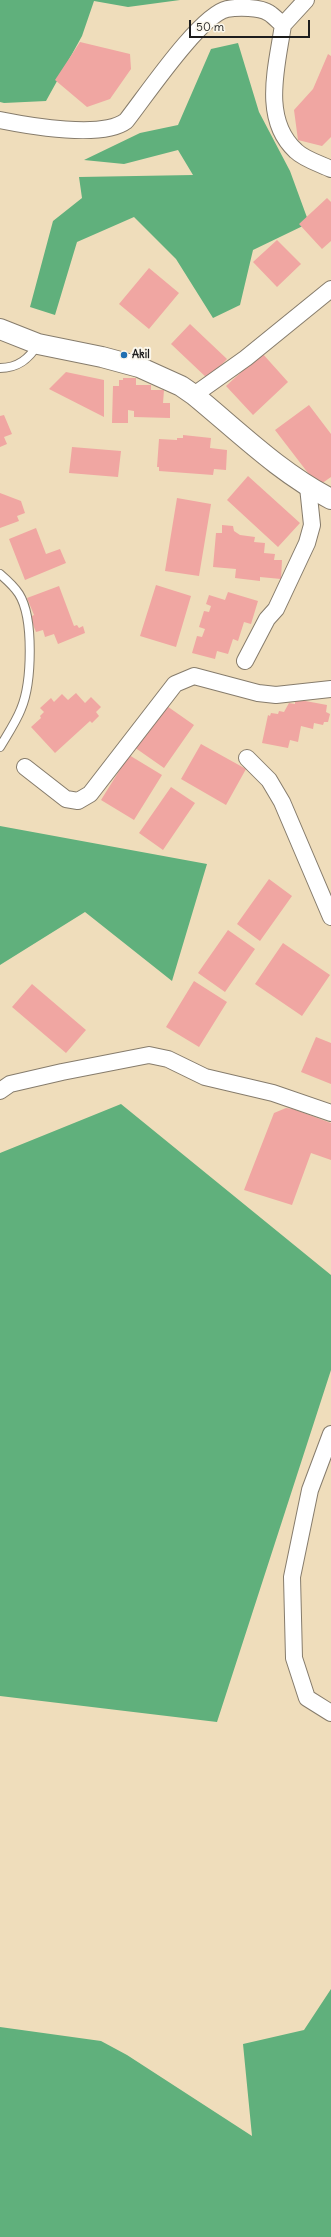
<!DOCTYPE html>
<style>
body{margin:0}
#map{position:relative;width:331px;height:2237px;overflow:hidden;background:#efddbb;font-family:Delius,sans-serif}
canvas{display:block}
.scale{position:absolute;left:189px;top:20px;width:121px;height:18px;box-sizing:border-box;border:2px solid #1c1c1c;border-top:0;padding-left:5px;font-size:12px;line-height:14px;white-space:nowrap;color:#1c1c1c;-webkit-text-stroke:3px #fbf7ec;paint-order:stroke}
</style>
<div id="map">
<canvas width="331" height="2237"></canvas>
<div class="scale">50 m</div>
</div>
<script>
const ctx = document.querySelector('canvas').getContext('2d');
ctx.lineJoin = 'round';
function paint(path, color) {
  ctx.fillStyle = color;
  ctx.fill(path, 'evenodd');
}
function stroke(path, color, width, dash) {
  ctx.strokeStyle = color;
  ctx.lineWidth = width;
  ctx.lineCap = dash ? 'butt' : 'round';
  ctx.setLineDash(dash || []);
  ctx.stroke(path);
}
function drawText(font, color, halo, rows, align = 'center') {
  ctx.font = font + ' Delius,sans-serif';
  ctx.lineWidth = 4;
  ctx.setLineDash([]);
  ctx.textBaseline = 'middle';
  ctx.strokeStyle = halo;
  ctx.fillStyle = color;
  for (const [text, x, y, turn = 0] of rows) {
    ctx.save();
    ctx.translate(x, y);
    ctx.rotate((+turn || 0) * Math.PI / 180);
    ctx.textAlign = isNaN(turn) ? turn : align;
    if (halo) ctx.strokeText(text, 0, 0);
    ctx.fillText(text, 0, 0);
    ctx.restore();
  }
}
paint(new Path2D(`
 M0,0H180L128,7L94,1L82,36L46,101L4,103L0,102Z
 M238,43L259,112L290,171L309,223L253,250L240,305L213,318L176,259L134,217L77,242L55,315L30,307L53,221L82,198L79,177L193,175L178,150L124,164L84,160L140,133L178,125L211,49Z
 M0,826L207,864L172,981L85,912L0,965Z
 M121,1104L331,1275V1370L217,1722L0,1696V1153Z
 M331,1989V2237H0V2027L101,2041L127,2055L252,2136L243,2044L304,2030Z`), '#60b07c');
paint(new Path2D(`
 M80,42L130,54L131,69L110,99L87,107L55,80Z
 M328,54L331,56V137L322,146L298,140L294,110L313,89Z
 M327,198L331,202V241L322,249L299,224Z
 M277,240L301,264L277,287L253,262Z
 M149,268L179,293L149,329L119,304Z
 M190,324L227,359L208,379L171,344Z
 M262,353L288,382L253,415L226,386Z
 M66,372L104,380V417L49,389Z
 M123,378H136V385H151V390H164L163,403H170V418L134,417V411L128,410V423H112L113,386H119V380H123Z
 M309,405L331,434V477L318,486L275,430Z
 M4,415L12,434L4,437L7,444L0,447V416Z
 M183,435L211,438L210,448L227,450L226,470L214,469L213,475L159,471V467H157L159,439L177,440V438H183Z
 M72,447L121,451L118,477L69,473Z
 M248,476L300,523L278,547L227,500Z
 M0,493L21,501L25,513L17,516L19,521L0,528Z
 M177,498L211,504L199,576L165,571Z
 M222,525L233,526L234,531L240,535L255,537L254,542L265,543L264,553L275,554L274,560H282L281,579L260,577V581L235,578L236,569L213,567L216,533H222Z
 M36,528L46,554L60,549L66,563L25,580L9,539Z
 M156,585L191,596L176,647L140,636Z
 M59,586L74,626L77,625L79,628L83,626L85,633L58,644L54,634L45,637L43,630L36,632L30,617L34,615L27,598Z
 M228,592L258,601L251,624L244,622L238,641L233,639L228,654L217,651L215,659L192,653L197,636L202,637L205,629L199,627L204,611L209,612L211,606L206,604L209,595L225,600Z
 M76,693L85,703L91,697L101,707L96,712L99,716L92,723L90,721L55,753L31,727L41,718L40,716L44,712L40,708L51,698L54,702L62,694L68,700Z
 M300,700L327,705L326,712L330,714L328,722H324L323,725L314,723L313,729L301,726L298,742L290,740L288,748L262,743L268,715L270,716L271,713L278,714L279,711L284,712L289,703L295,704V701H299Z
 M164,704L194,725L164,768L134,747Z
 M201,744L246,769L226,805L181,779Z
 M129,755L162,775L134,820L101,800Z
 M171,787L195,803L163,850L139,833Z
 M269,879L292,896L260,941L237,924Z
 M228,930L255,949L225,992L198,973Z
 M283,943L330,975L302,1016L255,984Z
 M194,981L227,1002L199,1047L166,1027Z
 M32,984L86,1030L66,1053L12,1007Z
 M316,1037L331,1043V1084L301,1072Z
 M286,1108L293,1109L331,1123V1160L311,1153L292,1205L244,1190L274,1113Z`), '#f0a6a2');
const service = new Path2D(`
 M0,368C18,368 29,359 38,344
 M0,574C7,580 14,586 19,594C34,618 32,683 21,709C16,722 7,735 0,747`);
const minor = new Path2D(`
 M283,25L306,0
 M0,120C30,126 102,139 126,121C145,97 200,15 227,9C238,7 260,7 269,13C274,16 279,22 283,25C277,66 261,119 296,151C304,159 320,164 331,169
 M194,395L246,358L331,289
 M245,661L267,619L276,609L307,543L312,525L308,487
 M247,758L269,780L282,802L331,917
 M25,767L66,799L78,801L90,794L175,684L194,676L258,693L276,695L331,689
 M0,1091L10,1084L62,1072L149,1055L168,1059L205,1077L273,1093L331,1113
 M331,1434L310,1490L292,1577L294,1658L307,1698L331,1713`);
const tertiary = new Path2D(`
 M0,329L38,344L102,357L139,367L181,386L194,395C238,431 280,473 331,499`);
stroke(service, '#867c6c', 10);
stroke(minor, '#867c6c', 18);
stroke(tertiary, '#867c6c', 22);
stroke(service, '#fff', 8);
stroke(minor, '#fff', 16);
stroke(tertiary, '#fff', 20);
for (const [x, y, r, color] of [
 [124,355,4,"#1f6fb2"]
]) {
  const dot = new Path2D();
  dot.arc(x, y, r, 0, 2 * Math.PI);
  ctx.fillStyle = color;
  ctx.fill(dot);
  stroke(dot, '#fbf7ec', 1.5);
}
drawText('bold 11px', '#1c1c1c', '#fbf7ec', [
 ["Akil",132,355]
], 'left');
</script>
